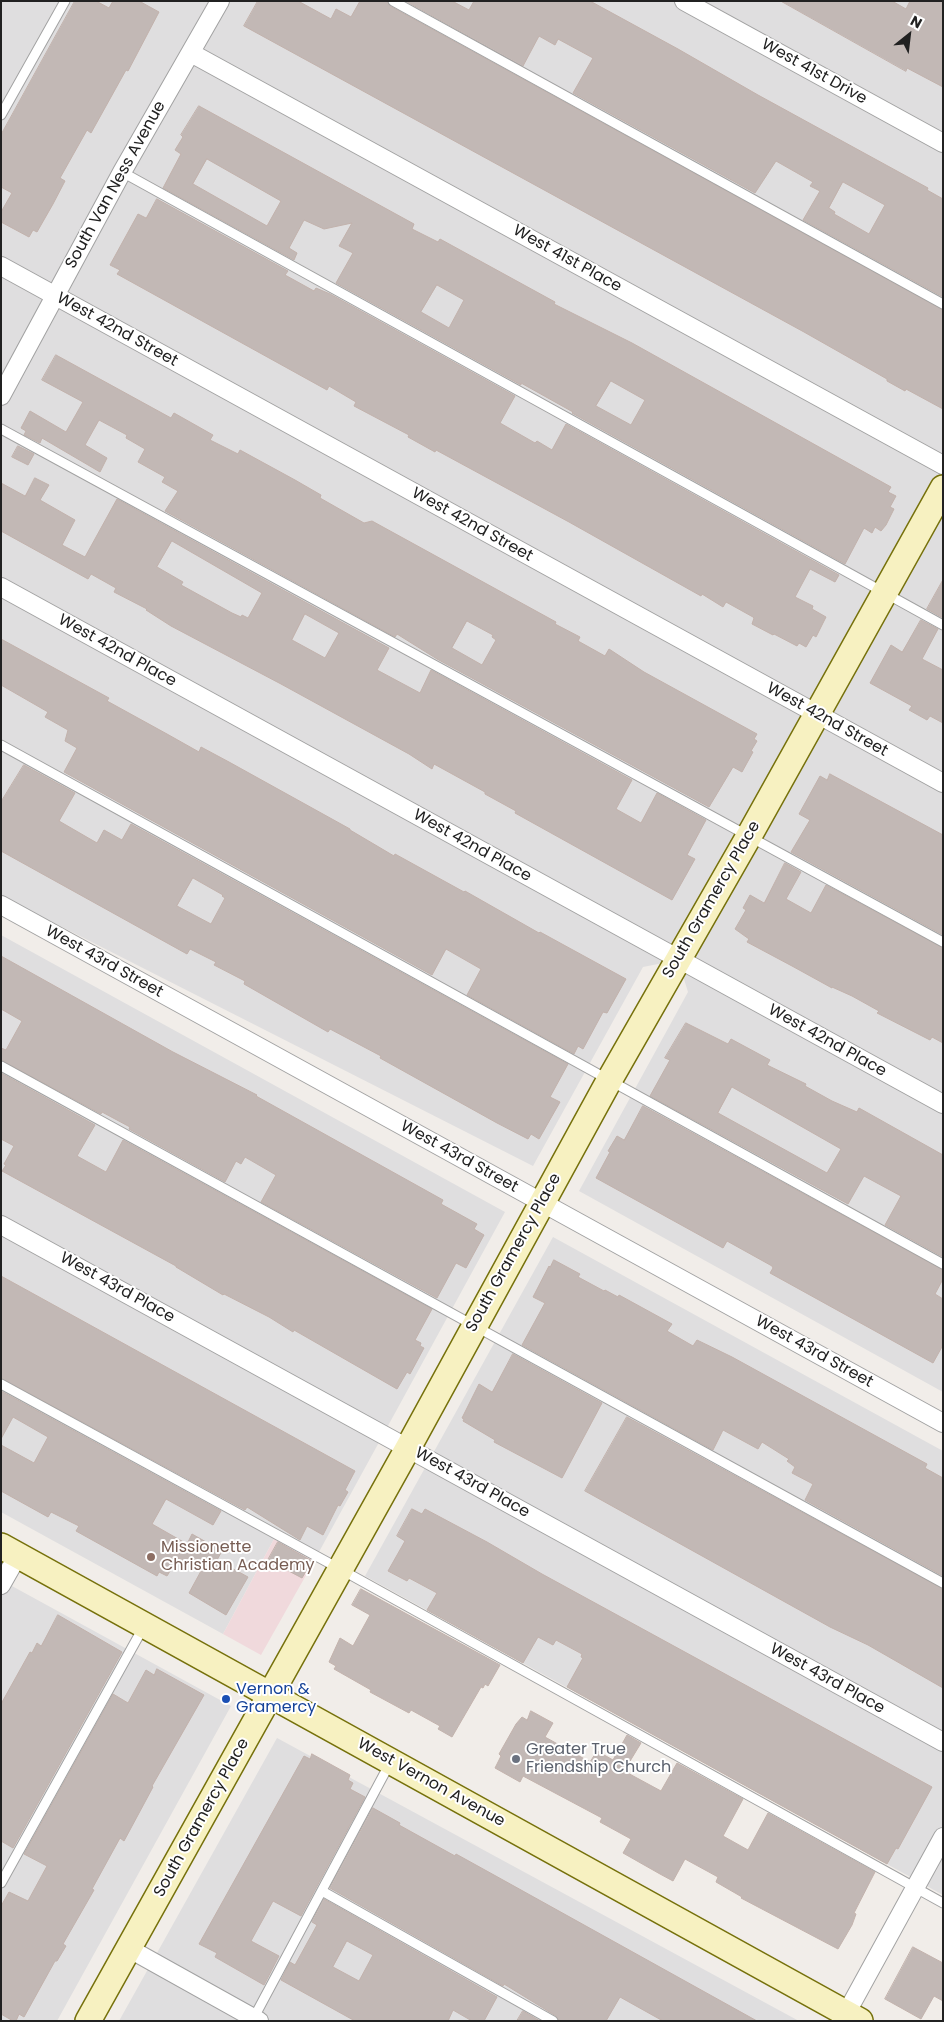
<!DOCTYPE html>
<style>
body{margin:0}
#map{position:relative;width:944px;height:2022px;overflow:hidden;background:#f1ede9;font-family:Poppins,sans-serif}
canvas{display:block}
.frame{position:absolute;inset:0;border:2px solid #212121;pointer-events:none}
.north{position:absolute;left:884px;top:10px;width:50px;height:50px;-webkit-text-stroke:4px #fff;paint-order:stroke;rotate:29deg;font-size:14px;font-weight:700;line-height:20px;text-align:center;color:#212121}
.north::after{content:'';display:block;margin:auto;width:18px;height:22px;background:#212121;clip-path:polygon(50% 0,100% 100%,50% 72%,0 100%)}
</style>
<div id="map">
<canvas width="944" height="2022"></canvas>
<div class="frame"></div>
<div class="north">N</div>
</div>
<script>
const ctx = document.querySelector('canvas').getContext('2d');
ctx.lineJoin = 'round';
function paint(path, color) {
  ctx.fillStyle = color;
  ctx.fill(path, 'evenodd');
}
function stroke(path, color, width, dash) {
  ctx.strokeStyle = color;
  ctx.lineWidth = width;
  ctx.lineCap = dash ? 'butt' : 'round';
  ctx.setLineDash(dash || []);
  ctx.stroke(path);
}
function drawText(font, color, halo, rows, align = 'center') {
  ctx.font = font + ' Poppins,sans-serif';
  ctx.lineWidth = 4;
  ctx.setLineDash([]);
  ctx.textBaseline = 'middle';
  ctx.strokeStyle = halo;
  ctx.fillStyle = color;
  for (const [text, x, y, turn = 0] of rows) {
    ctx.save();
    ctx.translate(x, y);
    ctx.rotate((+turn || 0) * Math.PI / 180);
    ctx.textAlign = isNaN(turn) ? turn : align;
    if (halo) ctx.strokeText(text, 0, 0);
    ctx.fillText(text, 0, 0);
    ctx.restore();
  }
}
paint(new Path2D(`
 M1,1H943V1392L579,1191L688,992L678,960L643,967L533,1166L1,896Z
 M1,935L505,1212L314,1561L274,1539L223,1634L1,1512Z
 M553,1237L943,1451V1895L365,1576Z
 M1,1580L231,1706L57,2021H1Z
 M277,1738L799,2021H119Z`), '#dfdedf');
paint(new Path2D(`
 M274,1539L314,1561L261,1655L223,1634Z`), '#f0d9dc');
const building = new Path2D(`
 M75,1H96L109,8L113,1H139L159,12L128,71L126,70L91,133L87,130L60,178L65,181L53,204L37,232L33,230L29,237L1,222V212L12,193L1,187V135Z
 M258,1H298L331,19L336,9L351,17L360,1H387L390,6L943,310V409L906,389L905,391L887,381V379L804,332L244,26Z
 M406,1H452L469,10L474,1H590L678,49L758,95L928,188L927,190L943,199V297L803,220L820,191L810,186L813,182L776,161L755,193L573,93L593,58L558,39L555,45L539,36L523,66ZM843,182L885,205L869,234L834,214L835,212L829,208Z
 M781,1H892L906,9L910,1H943V87L907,68L906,71Z
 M199,106L414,224L412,229L438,242L440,239L555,302L554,304L632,343L891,487L888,492L896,496L890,507L894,509L886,525L881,531L875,527L872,533L864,528L845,564L572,413L573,412L521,383V385L336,283L353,253L339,246L352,223L324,229L304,220L289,248L297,253L294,260L163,188L181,154L175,150L183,137L181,135ZM207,159L281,201L267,226L193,184ZM437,285L464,300L449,328L421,312ZM611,381L645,400L631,425L596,406Z
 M157,199L288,271L285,275L314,291L316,288L330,294L515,396L500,423L535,443L537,441L552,450L566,424L839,575L835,582L810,569L795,597L813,606L812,609L826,617L816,637L813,635L806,647L799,643L797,646L774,634L773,635L752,624L754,618L753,617L726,602L723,607L702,594L701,596L569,522L436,450L435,452L408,437L409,435L354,406L356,402L329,386L327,390L117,274L120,270L110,265L138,214L146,218Z
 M56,355L171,418L174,413L213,435L210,440L238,454L240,450L295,480L321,495L320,498L364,523L372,521L556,622L555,624L580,637L578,641L605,656L609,649L644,672L757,734L754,739L757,741L751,751L753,752L742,772L733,767L709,807L437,659L397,634L395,637L165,511L178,491L162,482L165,477L138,462L145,449L126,438L127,435L99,420L85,445L107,458L100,472L42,438L40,443L24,435L26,431L21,428L30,411L66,432L83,402L42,380ZM467,621L493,635L492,637L496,640L482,665L452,648Z
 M18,446L34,454L28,465L12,457Z
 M35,478L49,485L40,500L75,520L62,545L85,557L117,499L389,648L377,670L420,693L431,670L632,780L616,809L641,823L657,793L706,820L687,855L695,859L672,900L515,813L516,811L485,794V792L434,764L432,769L409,754L281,684L171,626L146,610L147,609L114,592L116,588L91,574L88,579L1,531V483L25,496ZM172,541L262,593L248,618L242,615L241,617L232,613L181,585L183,582L157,567ZM305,614L339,633L325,658L292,640Z
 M943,580V618L927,609Z
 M921,620L938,629L922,659L943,670V723L930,716L927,720L909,710L912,706L870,683L891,645L902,652Z
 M1,639L109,698L107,701L167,734L199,752L201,747L229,762L350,829V830L394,856L395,854L464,892L465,891L539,933L540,932L626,979L607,1013L603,1012L583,1049L578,1046L574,1054L467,995L481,969L446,949L432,975L64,772L77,748L65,741L68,730L45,717L48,712L1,685Z
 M24,765L75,793L59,821L97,843L104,830L122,840L131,824L568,1064L550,1097L560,1102L539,1139L531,1134L528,1139L497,1123L380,1058L381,1056L330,1029L328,1032L244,984L245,981L214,965L216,962L190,949L187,954L1,851V802ZM193,878L223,895L222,896L225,898L211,924L177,906Z
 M830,774L943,835V935L791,852L810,820L799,814L820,776L827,780Z
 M785,863L801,872L786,899L811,913L826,885L943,948V1043L932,1037L930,1040L877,1013L879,1011L852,996L832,987V988L792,966L747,942L749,939L735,929L746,910L743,908L750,895L764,903Z
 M1,956L173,1052L257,1095L256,1096L443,1200L441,1204L477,1224L474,1229L484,1235L466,1268L456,1263L437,1298L261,1202L276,1175L245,1157L241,1164L236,1161L225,1182L129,1129L130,1127L102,1112L101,1114L1,1060V1048L6,1050L22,1021L1,1009Z
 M686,1023L728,1044L731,1039L770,1060L767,1065L806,1084L805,1086L832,1101L857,1112L859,1108L943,1155V1257L885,1225L901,1196L864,1176L848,1204L650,1096L670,1060L665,1058ZM732,1087L841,1149L827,1173L718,1113Z
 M1,1073L95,1125L77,1156L106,1172L123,1140L432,1309L415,1340L421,1343L420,1346L424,1348L410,1374L407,1372L397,1389L294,1330L293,1332L269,1317L224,1294L223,1295L176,1267V1266L2,1171L6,1165L4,1164L14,1146L1,1139Z
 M643,1106L943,1270V1279L935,1294L943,1299V1345L933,1363L770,1273L773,1268L772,1266L727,1241L723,1248L596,1178L610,1152L608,1151L617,1136L624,1140Z
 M554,1260L580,1274L578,1277L604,1291L605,1290L618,1297L619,1295L672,1324L667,1331L693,1346L697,1340L732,1357L927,1464L925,1468L943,1478V1576L805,1500L813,1484L792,1473L795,1467L787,1461L789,1459L762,1442L758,1449L723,1430L713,1450L522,1345L545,1303L533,1297L549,1266L550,1267Z
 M1,1276L355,1471L345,1490L348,1492L340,1506L338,1505L323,1535L307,1526L300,1540L247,1507L245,1510L1,1378Z
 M513,1354L602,1403L562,1478L494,1442L495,1440L463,1421L464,1419L462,1418L479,1384L492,1392Z
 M1,1391L221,1511L213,1525L166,1499L152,1524L187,1544L192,1534L222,1551L217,1560L248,1577L226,1615L189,1593L201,1571L178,1558L167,1576L159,1572L157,1576L76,1531L79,1526L51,1512L48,1517L1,1491V1445L34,1463L48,1437L13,1417L1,1439Z
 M627,1417L943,1589V1688L868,1645L830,1627L585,1491Z
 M412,1509L422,1514L425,1509L487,1542L542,1574L932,1787L898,1849L896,1848L887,1864L567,1687L583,1658L581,1657L582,1654L556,1640L553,1645L538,1637L523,1663L427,1610L437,1593L409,1578L407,1581L388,1571L405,1541L397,1536Z
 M278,1542L312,1561L302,1578L268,1560Z
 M361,1589L500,1665L488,1686L485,1684L483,1688L481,1687L452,1737L438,1729L440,1726L411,1710L409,1713L370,1692L371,1690L334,1669L336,1666L329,1662L340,1638L353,1646L370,1615L352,1605Z
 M58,1615L122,1652L13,1848L1,1841V1704L30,1652L32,1653L37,1643L41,1646Z
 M157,1669L204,1695L152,1786L153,1787L124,1841L120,1838L92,1889L94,1890L63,1944L66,1946L57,1961H55L24,2017L19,2014L16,2021H13L1,2014V1906L9,1892L28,1901L47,1866L24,1854L113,1694L128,1703L146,1670L154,1675Z
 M531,1711L553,1723L545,1737L590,1762L597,1751L613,1760L627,1735L641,1743L624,1771L661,1791L677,1763L743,1799L723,1836L748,1850L768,1813L875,1872L854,1913L856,1914L852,1925L838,1949L741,1898L742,1897L716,1882L718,1877L685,1859L673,1881L660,1874L623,1853L631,1839L600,1822L602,1818L523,1776L520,1782L495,1768L501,1756L499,1754L516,1724L522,1717L527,1720Z
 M312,1754L350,1775L348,1780L353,1783L350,1789L365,1797L301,1916L273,1901L251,1941L279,1956L264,1985L215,1957L217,1953L199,1944L304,1756L310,1759Z
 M373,1808L400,1823L399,1825L455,1856L456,1854L494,1875L757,2021H663L620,1997L606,2021H559L556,2016L504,1984L503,1986L330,1888Z
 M324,1899L497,1997L484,2021H472L453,2010L448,2021H355L281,1980L290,1962L295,1965L317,1925L312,1922ZM347,1941L373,1955L359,1981L333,1967Z
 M913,1947L943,1963V2001L934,1996L921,2019L885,1999Z
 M523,2011L540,2021H517Z`);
paint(building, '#c2b8b5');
stroke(building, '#c2b2ac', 1);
const lane = new Path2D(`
 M393,1L943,304
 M1,115L65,1
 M122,172L943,625
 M1,429L943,942
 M1,745L943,1264
 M1,1066L943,1583
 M1,1384L340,1569L943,1903
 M1,1883L143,1628
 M322,1891L553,2021
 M252,2021L390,1763`);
const street = new Path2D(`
 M684,1L943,143
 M191,53L943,465
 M1,266L943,783
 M1,396L122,172L220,1
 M1,587L943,1104
 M1,905L943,1423
 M1,1225L943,1742
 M1,1585L18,1555
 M128,1948L259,2021
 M842,2021L943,1837`);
const secondary = new Path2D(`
 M1,1546L860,2021
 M88,2021L408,1448L610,1079L749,836L943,488`);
stroke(lane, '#a2a2a2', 11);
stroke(street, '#a2a2a2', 20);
stroke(secondary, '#76710b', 28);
stroke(lane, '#fff', 9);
stroke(street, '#fff', 18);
stroke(secondary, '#f7f1c1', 25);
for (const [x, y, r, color] of [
 [151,1557,5,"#8d6e63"],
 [226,1699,5,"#1a4fb4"],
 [516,1759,5,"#6b7280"]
]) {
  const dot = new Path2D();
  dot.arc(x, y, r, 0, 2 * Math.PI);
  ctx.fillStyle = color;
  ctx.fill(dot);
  stroke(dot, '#fff', 2);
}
drawText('16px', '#212121', '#fff', [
 ["West 41st Drive",814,72,29],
 ["South Van Ness Avenue",116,185,-61],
 ["West 41st Place",567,259,29],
 ["West 42nd Street",117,330,29],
 ["West 42nd Street",472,525,29],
 ["West 42nd Place",117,651,29],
 ["West 42nd Street",827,720,29],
 ["West 42nd Place",472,846,29],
 ["South Gramercy Place",712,900,-60],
 ["West 43rd Street",104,962,29],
 ["West 42nd Place",827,1041,29],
 ["West 43rd Street",459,1157,29],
 ["South Gramercy Place",514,1253,-61],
 ["West 43rd Place",117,1288,29],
 ["West 43rd Street",814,1352,29],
 ["West 43rd Place",472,1483,29],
 ["West 43rd Place",827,1679,29],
 ["West Vernon Avenue",431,1783,29],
 ["South Gramercy Place",202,1818,-61]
]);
drawText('16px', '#785e54', '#fff', [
 ["Missionette",161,1548],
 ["Christian Academy",161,1566]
], 'left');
drawText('16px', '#164399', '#fff', [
 ["Vernon &",236,1690],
 ["Gramercy",236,1708]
], 'left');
drawText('16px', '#5b616d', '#fff', [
 ["Greater True",526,1750],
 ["Friendship Church",526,1768]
], 'left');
</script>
